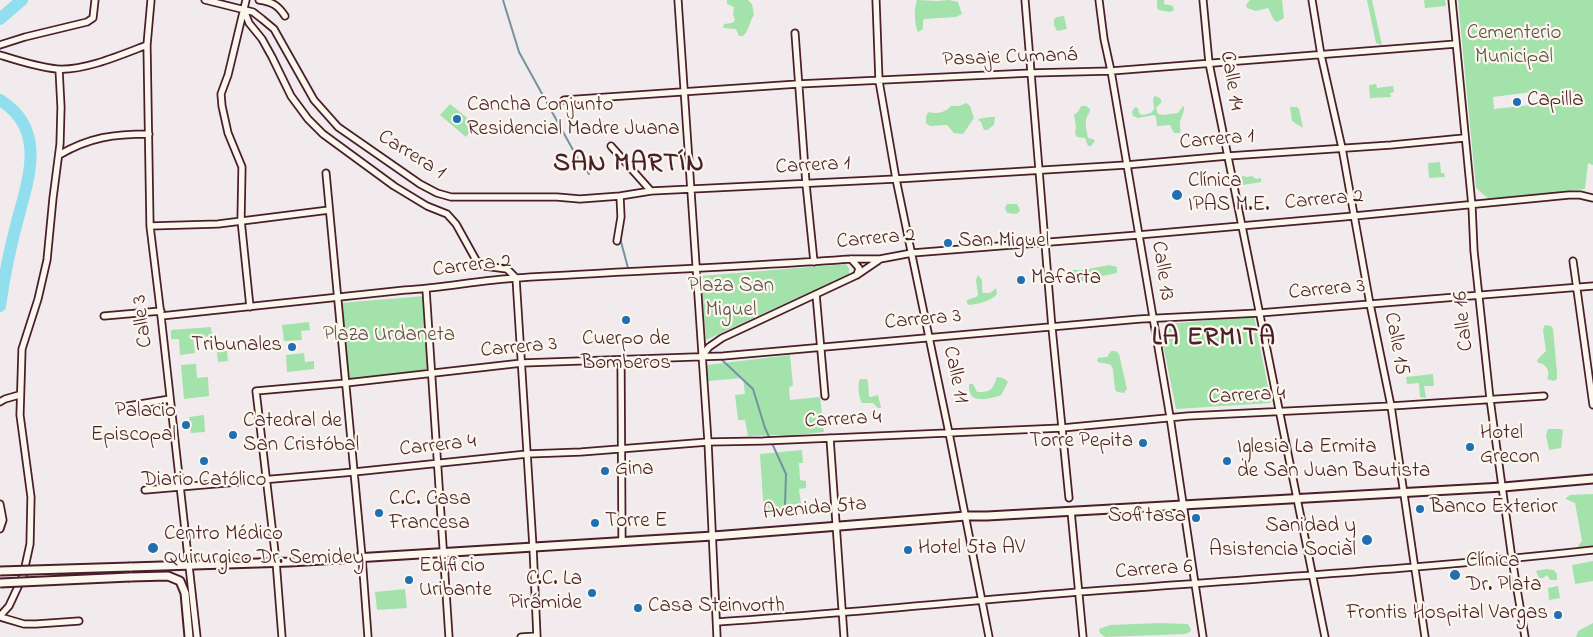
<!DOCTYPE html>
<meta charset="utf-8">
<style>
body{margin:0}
canvas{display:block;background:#f1ebed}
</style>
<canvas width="1593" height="637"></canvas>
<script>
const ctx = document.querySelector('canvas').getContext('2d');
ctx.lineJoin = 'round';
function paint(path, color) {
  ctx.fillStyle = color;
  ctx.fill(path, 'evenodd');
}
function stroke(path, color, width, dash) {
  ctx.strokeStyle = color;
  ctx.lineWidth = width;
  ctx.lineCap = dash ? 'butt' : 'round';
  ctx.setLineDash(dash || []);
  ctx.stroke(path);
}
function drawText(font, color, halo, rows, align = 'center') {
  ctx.font = font + ' "Indie Flower",sans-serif';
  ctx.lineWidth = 4.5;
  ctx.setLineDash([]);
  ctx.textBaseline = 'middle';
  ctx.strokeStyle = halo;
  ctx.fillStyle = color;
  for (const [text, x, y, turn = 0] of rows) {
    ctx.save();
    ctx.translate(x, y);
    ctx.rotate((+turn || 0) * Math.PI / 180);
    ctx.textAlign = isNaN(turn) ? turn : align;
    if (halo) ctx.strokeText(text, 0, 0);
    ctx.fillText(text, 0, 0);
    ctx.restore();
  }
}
paint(new Path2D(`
 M727,0H748L752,4L754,15C749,22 749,31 743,36H739L736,29L723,28L724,24L732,23L735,20L733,14L734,7L727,4Z
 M917,0L937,1L949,0L958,2L962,14L956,17L924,19L923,21V29L918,32C914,24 914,8 917,0Z
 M1157,0H1164V4L1173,6L1174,10L1170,12L1159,10L1157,8Z
 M1250,0H1282L1284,18L1277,22L1274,20L1268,8L1256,11L1247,8L1246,5Z
 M1367,0H1372L1382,45L1376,43Z
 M1424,0H1445L1446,6L1425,8Z
 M1458,0H1593V165L1588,163L1585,189L1490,200L1476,188ZM1540,91L1544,96L1540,99V104L1494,109L1493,97Z
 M1064,16L1067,29L1057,31L1054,25V19L1057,17Z
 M1376,84L1377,88L1393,86L1394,92L1390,93L1391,97L1370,98L1369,85Z
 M1155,96L1160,98C1164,104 1158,104 1156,108L1158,114L1163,115L1178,113L1183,106L1184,107C1185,113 1179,119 1180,126C1180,128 1181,131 1180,133H1174L1170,125L1157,126L1156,117L1154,115L1138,118L1133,116L1132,112L1135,107L1138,108L1139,113L1142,115L1151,113L1154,109L1153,98Z
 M966,103L970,106L974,118L963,134L954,133L947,125L930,126L926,123V117L928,112C937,114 945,113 951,106H959Z
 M450,104L475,124L466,137L440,115Z
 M1081,106H1086L1090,109C1090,114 1086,116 1086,121C1085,126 1087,132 1088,138L1093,139L1095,141L1091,146H1088L1085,138L1077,137L1075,134L1076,127L1074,115L1078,112Z
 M1290,107H1297L1299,109L1303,128L1292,121Z
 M990,117H995L994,125L987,130H984L981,122L978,120L979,119Z
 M1440,162L1441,173H1444L1445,177L1429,178L1428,163Z
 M1243,176L1247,177L1252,176L1256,179L1261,178V182L1243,185H1242L1241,177Z
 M1007,204H1017L1020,210C1018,216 1012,213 1007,213L1005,208Z
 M846,264L849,268V274L706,340L701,276Z
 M1109,265L1117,267V273L1087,279L1078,283L1069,278L1068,273L1070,270H1083Z
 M978,275L982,280V289L983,293H990L996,288L997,294C991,301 979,304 969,305L967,303V300L976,297L978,295L976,280Z
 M425,296L431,373L349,380L340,303Z
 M1254,316L1271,403L1176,409L1162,339L1163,331L1168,324Z
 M309,322L310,330L301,331L302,340L284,341L282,325Z
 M1545,325L1551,326L1553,329L1557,372V379L1554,381L1547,379C1551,372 1546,363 1538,363L1537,360L1546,351L1543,330Z
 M211,327L212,336L193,338L195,353L180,355L179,339H171V330Z
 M227,351L228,361L218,362L217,352Z
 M1111,351H1116L1119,354L1127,389L1124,393L1118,392L1115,390L1113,370L1111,365C1106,362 1101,365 1097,361L1098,358L1107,357Z
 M304,353L305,362L314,361V369L287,372L286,355Z
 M790,355L793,385L789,388L790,400L820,397L824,432L786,436L778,435L748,436L745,420H738L735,395L745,394L743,378L708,381L707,365Z
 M196,364L197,378L208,377L209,396L184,399L181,365Z
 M1433,374L1434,386H1424L1426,398L1420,397L1419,383L1407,384L1406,377Z
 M997,377L1003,378L1008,382L1001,395C994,398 978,402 972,396C969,393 969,388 969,384H973L977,392C992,392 992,390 997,377Z
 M860,379H866L868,381L869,397H871L878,395L881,408H878L873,403H862C859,399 857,384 860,379Z
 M204,415L205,432L191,433L189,417Z
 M1548,429H1560L1563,430L1561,448L1549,450L1546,435Z
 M802,450L803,463H799L800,480L806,481V488L799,489L801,504L784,505V513L764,515L760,454Z
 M1593,494V546L1580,548L1578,546L1582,541L1575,503L1566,499V498L1570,495Z
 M1593,561V581L1575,584L1572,565Z
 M1546,569L1554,570L1557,574V580H1550L1547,575L1543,578H1539L1536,571Z
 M1558,586L1560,598L1549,600L1548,588Z
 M405,589L407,608L377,610L375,592Z
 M1160,623L1188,624L1191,629V631L1186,634L1105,637L1100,633L1099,629L1110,625Z
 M1593,623V637H1576L1578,631Z`), '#a3e2ab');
stroke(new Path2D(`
 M503,0L519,52L578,159L589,174
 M620,238L628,268
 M721,359L753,389L765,428L786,474L785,504`), '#7492a0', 2);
stroke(new Path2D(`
 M0,19L22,0
 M0,100C49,130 27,182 16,226C9,252 4,279 0,306`), '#90deee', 12);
const minor = new Path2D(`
 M151,0L147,45L150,226L161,316L197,637
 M205,0L253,12L262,19L274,29L314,100L338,127L420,184L437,193L451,197H557L580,199L620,196L651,191L896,179L1126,165L1228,156L1391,145L1464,138
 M246,0L228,75L221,94L222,106L228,133L242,167L241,220L250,307
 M259,0C272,2 278,5 285,16
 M678,0L708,442L717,637
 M876,0L879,81L896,179L949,433L989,637
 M1025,0L1052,328L1069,498
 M1099,0L1104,39L1111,71L1170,417L1203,637
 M1203,0L1209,63L1325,637
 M1312,0L1321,55L1342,148L1370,304L1391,406L1425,637
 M1452,0L1472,206L1474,251L1490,399L1512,559L1525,637
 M244,10L249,23L262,39L272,57L291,96L308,119L323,134L394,186L427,206L447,214L456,224L476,260L484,266L507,269L516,278
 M795,33L806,184L814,262
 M0,45L25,37L87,22L93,18L95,0
 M0,55C19,61 37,67 57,69C84,71 121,55 147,45
 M564,100L798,84L1031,73L1111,71L1456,44
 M611,146L651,191
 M59,155C90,137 114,134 149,134
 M326,173L362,557L368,637
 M150,226L218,224L329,210
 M617,241L621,217L620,196
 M851,259L859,268L857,275
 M1573,261L1593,405
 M516,278L533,547L537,637
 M426,289L449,637
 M816,294L825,396
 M104,316L161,311
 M161,316L405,290C443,288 480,280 518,278C629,271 740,267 851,259H880L912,253L1138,235L1354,216L1569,195H1580L1593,198
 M702,356L709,347L722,338L857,275L879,260
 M621,360L622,542
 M0,402L5,399L19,395
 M128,406L170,399
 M830,438L844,637
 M145,490L354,472L527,454L581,452L708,442L763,441L1062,428L1188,416L1391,406L1544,396
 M0,504L3,520L0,529
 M1071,511L1083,637
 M0,616L9,606L23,576L30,544L31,497L20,415L22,349L38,299L47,260L53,198L60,144L61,107L59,69
 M0,617L24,624H36L79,621
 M717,622C837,614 957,602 1078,592C1250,579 1422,569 1593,550
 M282,637L276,561L256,391L346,383L522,363L723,356L1140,319L1259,313L1593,286
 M521,637L537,636`);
const tertiary = new Path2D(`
 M130,567L290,562L713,536L966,516H987L1503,487L1593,479
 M130,577L168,576L180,581L185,593L189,637`);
stroke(minor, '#4a1f2b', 9);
stroke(tertiary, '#4a1f2b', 11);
stroke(minor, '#fbf7ec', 5.5);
stroke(tertiary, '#fbf7ec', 7);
const tertiaryBridge = new Path2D(`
 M0,571L130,567
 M0,583L130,577`);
stroke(tertiaryBridge, '#4a1f2b', 11, []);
stroke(tertiaryBridge, '#fbf7ec', 7);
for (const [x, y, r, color] of [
 [1517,102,5,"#1f6fb2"],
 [457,119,5,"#1f6fb2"],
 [1177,195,6,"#1f6fb2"],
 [948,243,5,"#1f6fb2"],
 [1021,280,5,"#1f6fb2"],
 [626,320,5,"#1f6fb2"],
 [292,347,5,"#1f6fb2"],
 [186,425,5,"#1f6fb2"],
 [233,435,5,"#1f6fb2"],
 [1143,443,5,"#1f6fb2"],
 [1470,447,5,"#1f6fb2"],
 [204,461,5,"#1f6fb2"],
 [1227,461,5,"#1f6fb2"],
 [605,471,5,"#1f6fb2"],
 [1420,509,5,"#1f6fb2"],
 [379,513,5,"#1f6fb2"],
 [1196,518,5,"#1f6fb2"],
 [595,523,5,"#1f6fb2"],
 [1367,540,6,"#1f6fb2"],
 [153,548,6,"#1f6fb2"],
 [908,550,5,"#1f6fb2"],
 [1455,575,6,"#1f6fb2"],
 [409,580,5,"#1f6fb2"],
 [592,593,5,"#1f6fb2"],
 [638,608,5,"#1f6fb2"],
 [1558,615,5,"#1f6fb2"]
]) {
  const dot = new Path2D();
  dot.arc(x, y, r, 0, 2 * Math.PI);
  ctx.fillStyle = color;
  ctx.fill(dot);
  stroke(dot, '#fbf7ec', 2);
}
drawText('21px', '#60504b', '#fbf7ec', [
 ["Cementerio",1514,35],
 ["Municipal",1514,59],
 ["Plaza San",731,288],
 ["Miguel",731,312],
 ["Plaza Urdaneta",389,337]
]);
drawText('21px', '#4a1f2b', '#fbf7ec', [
 ["Pasaje Cumaná",1010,59,-2],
 ["Calle 14",1230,81,80],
 ["Carrera 1",1217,141,-5],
 ["Carrera 1",411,156,32],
 ["Carrera 1",813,167,-3],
 ["Carrera 2",1324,201,-5],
 ["Carrera 2",876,240,-5],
 ["Carrera 2",472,267,-7],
 ["Calle 13",1161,271,81],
 ["Carrera 3",1327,291,-5],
 ["Calle 3",144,321,-97],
 ["Carrera 3",923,321,-5],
 ["Calle 16",1465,321,-96],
 ["Calle 15",1395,344,79],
 ["Carrera 3",519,349,-5],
 ["Calle 11",954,375,78],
 ["Carrera 4",1247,397,-3],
 ["Carrera 4",843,421,-3],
 ["Carrera 4",438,447,-6],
 ["Avenida 5ta",815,510,-5],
 ["Carrera 6",1154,571,-4]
]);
drawText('21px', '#4a1f2b', '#fbf7ec', [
 ["Capilla",1527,102],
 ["Cancha Conjunto",467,107],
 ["Residencial Madre Juana",467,131],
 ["Clínica",1188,183],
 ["IPAS M.E.",1188,207],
 ["San Miguel",958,243],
 ["Mafarta",1031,280],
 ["Cuerpo de",626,341,"center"],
 ["Bomberos",626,365,"center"],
 ["Tribunales",282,347,"right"],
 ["Palacio",176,413,"right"],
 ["Episcopal",176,437,"right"],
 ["Catedral de",243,423],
 ["San Cristóbal",243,447],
 ["Hotel",1480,435],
 ["Grecon",1480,459],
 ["Torre Pepita",1133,443,"right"],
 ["Iglesia La Ermita",1237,449],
 ["de San Juan Bautista",1237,473],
 ["Gina",615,471],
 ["Diario Católico",204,482,"center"],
 ["C.C. Casa",389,501],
 ["Francesa",389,525],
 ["Banco Exterior",1430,509],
 ["Sofitasa",1186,518,"right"],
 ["Torre E",605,523],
 ["Sanidad y",1356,528,"right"],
 ["Asistencia Social",1356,552,"right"],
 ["Centro Médico",164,536],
 ["Quirurgico Dr. Semidey",164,560],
 ["Hotel 5ta AV",918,550],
 ["Clínica",1466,563],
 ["Dr. Plata",1466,587],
 ["Edificio",419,568],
 ["Uribante",419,592],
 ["C.C. La",582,581,"right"],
 ["Pirámide",582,605,"right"],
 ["Casa Steinvorth",648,608],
 ["Frontis Hospital Vargas",1548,615,"right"]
], 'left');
ctx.letterSpacing = '1px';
drawText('bold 26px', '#4a1f2b', '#fbf7ec', [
 ["SAN MARTÍN",629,166],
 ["LA ERMITA",1214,340]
]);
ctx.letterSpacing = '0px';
</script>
